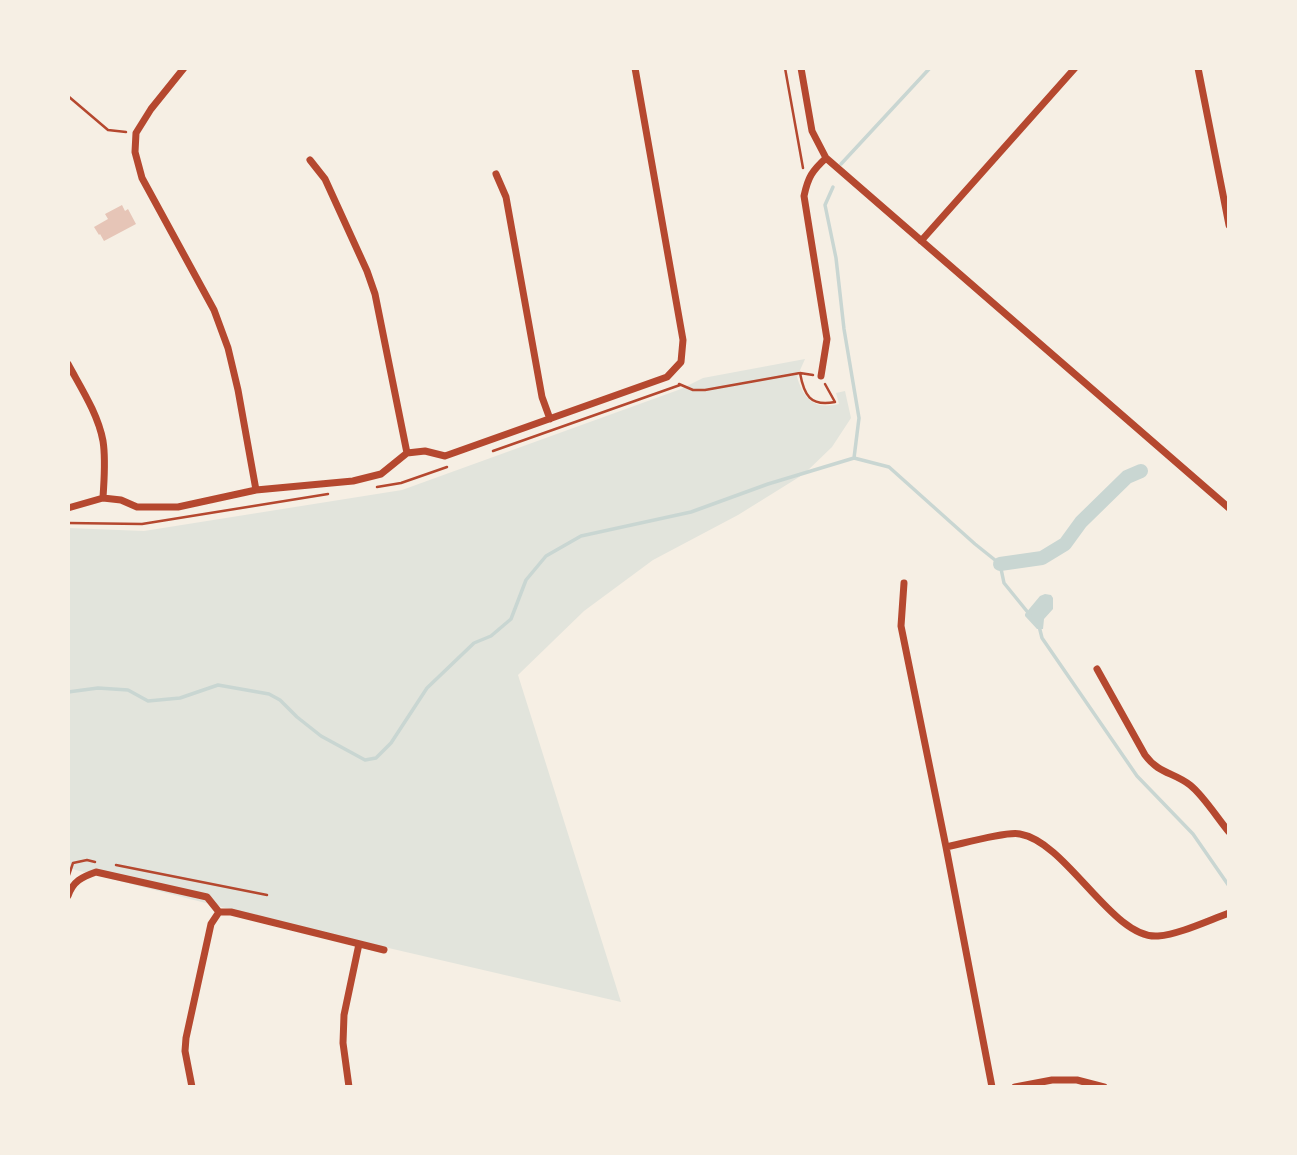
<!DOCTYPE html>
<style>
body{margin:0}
#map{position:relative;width:1297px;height:1155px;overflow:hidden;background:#f6efe4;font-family:Helvetica,sans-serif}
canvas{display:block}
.frame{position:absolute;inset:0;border:70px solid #f6efe4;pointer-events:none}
</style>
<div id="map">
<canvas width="1297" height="1155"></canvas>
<div class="frame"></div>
</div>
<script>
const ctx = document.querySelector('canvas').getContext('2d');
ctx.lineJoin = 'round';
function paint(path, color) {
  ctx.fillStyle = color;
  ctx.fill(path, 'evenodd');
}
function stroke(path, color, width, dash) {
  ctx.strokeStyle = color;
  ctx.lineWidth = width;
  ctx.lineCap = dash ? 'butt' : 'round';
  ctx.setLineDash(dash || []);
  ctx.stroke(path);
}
paint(new Path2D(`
 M805,359L797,377C804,400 815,410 839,404L836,393L845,391L851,418L832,447L804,474L738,515L653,560L584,611L518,675L621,1002L324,933L68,868V528L144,531L402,490L681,389L703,378Z`), '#e2e4dc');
paint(new Path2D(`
 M1045,594L1051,595L1053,598V609L1044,619L1043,629H1037L1025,616V614L1040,596Z`), '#c9d6d2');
stroke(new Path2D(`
 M841,164L930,68
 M833,187L825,205L836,258L844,329L859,418L854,458
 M1039,626L1042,638L1137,776L1193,834L1229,886
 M68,692L98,688L128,690L148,701L180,698L218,685L269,694L280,700L297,717L321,736L365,760L376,758L391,743L427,688L474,643L491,636L511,619L526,580L546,556L581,536L691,512L768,484L854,458L889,467L975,544L1000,564L1004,583L1030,615`), '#c9d6d2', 3.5);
stroke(new Path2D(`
 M1000,564L1042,558L1065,544L1081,522L1127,477L1141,471`), '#c9d6d2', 14);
paint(new Path2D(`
 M122,205L125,211L128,209L136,224L104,241L100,234L99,235L94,227L108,219L105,214Z`), '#e6c5b7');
stroke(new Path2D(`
 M785,68L803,168
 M68,96L108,130L126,132
 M800,373C804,395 810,407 835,402L825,384
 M679,384L693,390H705L800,373L813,375
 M493,451L680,385
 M377,487L401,483L447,467
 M68,523L142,524L328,494
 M116,865L267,895
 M69,875L73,863L87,860L95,862`), '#b5482f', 2.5);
stroke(new Path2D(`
 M184,68L151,109L136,133L135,152L142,178L214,310L228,348L238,390L256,490
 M801,68L812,131L826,158L1229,508
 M1198,68L1229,225
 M310,160L325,179L367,271L375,294L407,453
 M496,174L506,197L542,397L550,419
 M921,241L1075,68
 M68,364C81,388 98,414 103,441C106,460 104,479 103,498
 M821,376L827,339L804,196C808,177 812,171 826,158
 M68,508L103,498L121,500L137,507H178L256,490L353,481L381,474L407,453L425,451L445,456L667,377L681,362L683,340L635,68
 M904,583L901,626L946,847L992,1087
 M1097,669L1145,755C1159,774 1173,772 1190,785C1203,795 1218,819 1229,832
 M946,847C961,844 1007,831 1020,834C1067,842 1113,940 1158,936C1180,934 1207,921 1229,913
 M68,896C73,881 82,877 96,872L207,897L219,912
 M192,1087L185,1051L186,1038L211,924L219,912H231L384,950
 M349,1087L343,1043L344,1015L359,944
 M1015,1087L1052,1080H1077L1104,1087`), '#b5482f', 7);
</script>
